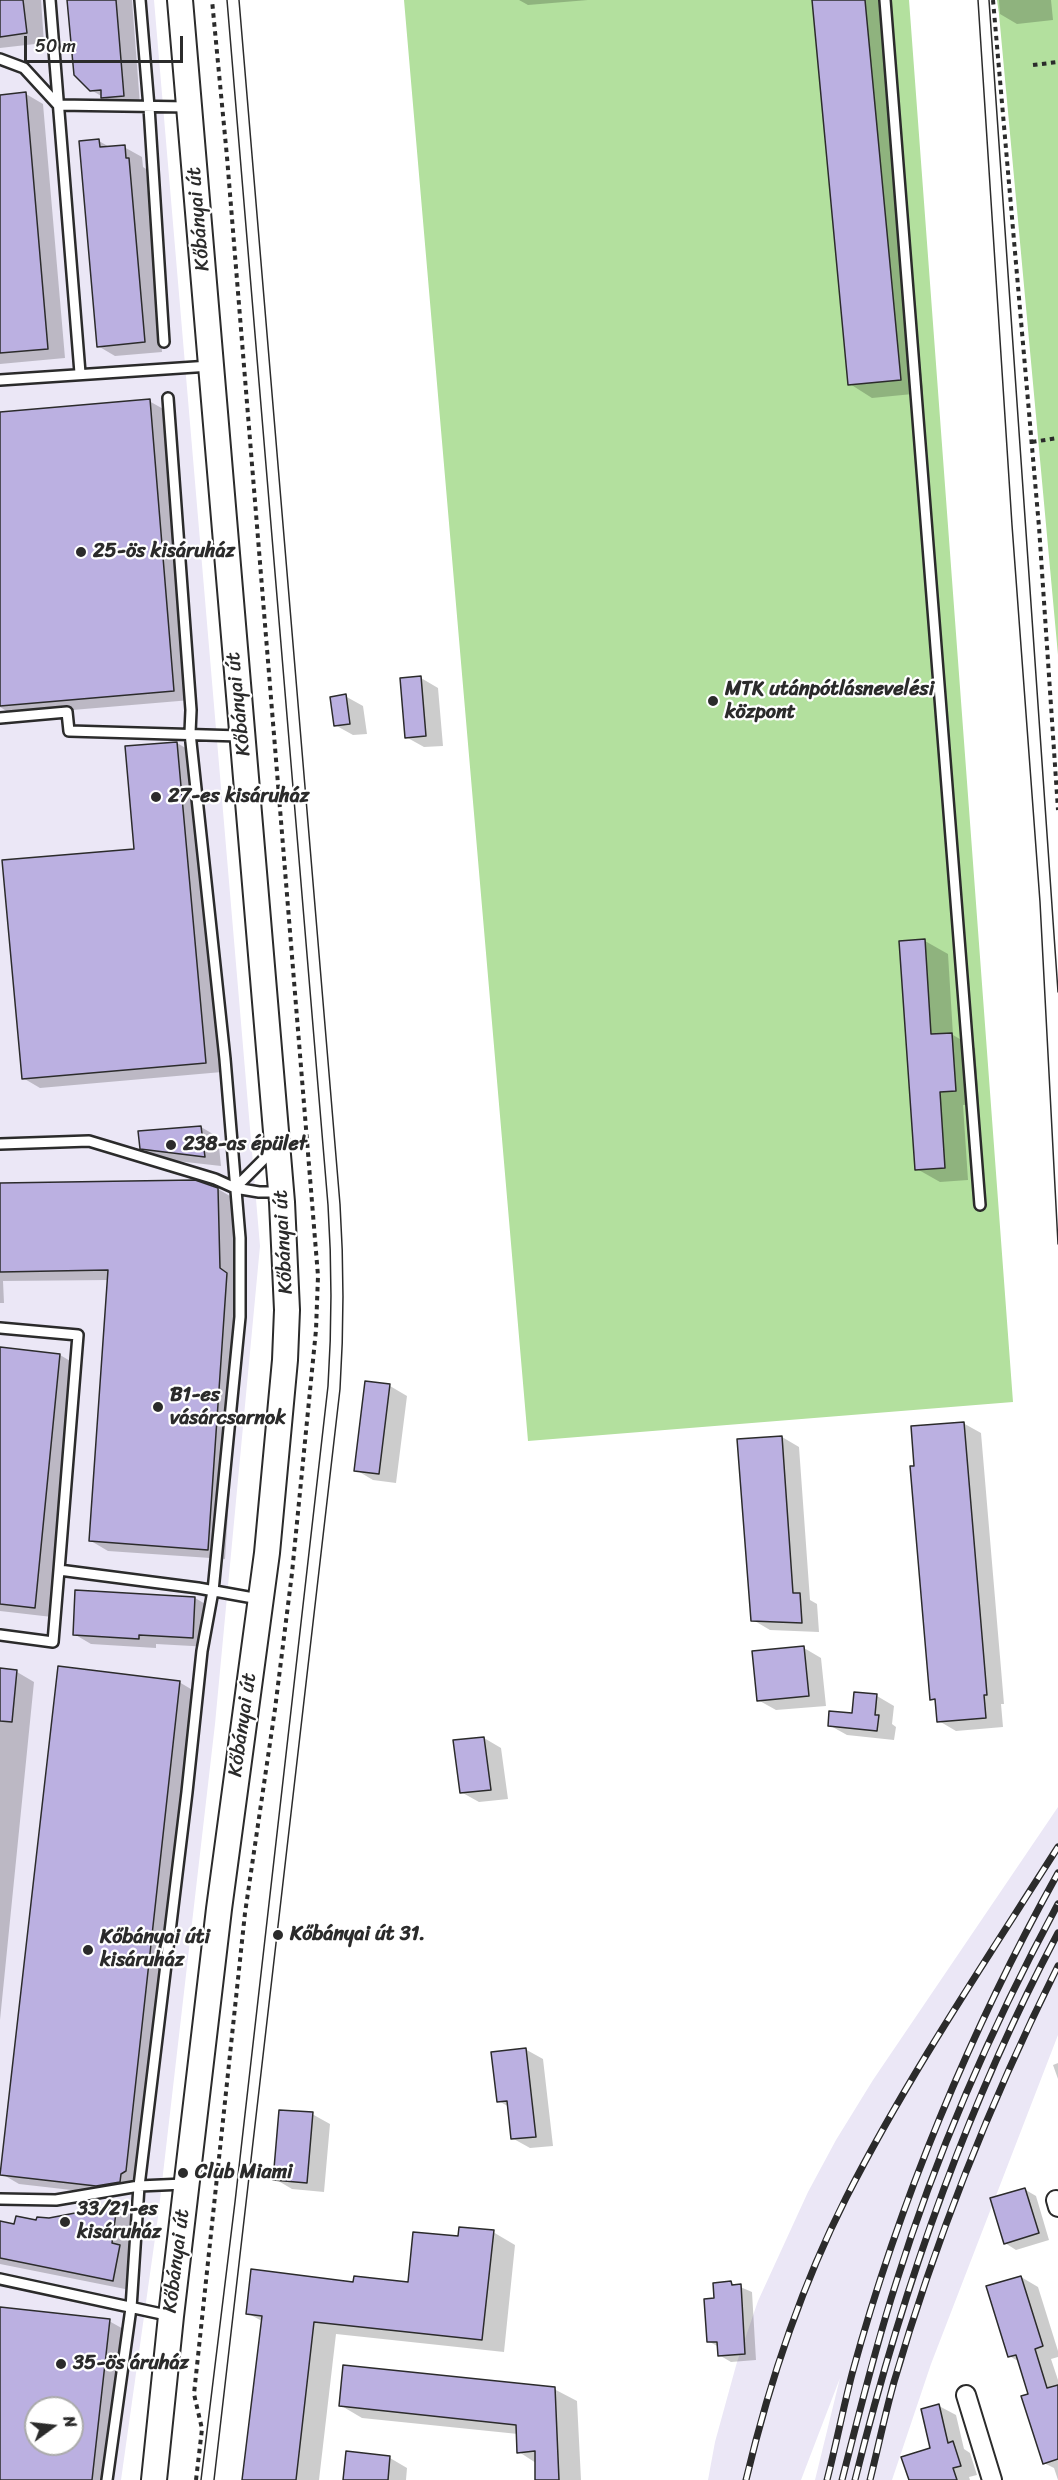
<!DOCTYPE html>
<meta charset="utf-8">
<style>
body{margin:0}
#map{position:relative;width:1058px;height:2480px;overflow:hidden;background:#fff;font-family:Sriracha,sans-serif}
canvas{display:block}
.north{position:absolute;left:24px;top:2396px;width:60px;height:60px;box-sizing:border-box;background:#fff;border:2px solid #aaa;border-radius:50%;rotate:75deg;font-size:16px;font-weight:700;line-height:24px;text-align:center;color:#2b2b2b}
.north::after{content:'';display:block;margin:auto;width:21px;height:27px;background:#2b2b2b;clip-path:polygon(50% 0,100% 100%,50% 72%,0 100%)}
.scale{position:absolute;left:24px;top:36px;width:159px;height:27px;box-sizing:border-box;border:3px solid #2b2b2b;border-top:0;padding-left:8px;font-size:18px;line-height:21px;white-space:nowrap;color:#2b2b2b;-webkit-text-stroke:4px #fff;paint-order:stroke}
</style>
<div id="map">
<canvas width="1058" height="2480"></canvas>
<div class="north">N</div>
<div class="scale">50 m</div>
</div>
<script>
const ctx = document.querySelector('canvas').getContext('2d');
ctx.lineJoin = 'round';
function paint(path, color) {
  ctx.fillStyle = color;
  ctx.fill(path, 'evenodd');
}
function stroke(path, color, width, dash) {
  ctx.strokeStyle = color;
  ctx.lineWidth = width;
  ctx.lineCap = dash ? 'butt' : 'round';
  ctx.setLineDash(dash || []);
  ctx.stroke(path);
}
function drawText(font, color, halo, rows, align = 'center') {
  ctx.font = font + ' Sriracha,sans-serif';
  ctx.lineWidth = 4.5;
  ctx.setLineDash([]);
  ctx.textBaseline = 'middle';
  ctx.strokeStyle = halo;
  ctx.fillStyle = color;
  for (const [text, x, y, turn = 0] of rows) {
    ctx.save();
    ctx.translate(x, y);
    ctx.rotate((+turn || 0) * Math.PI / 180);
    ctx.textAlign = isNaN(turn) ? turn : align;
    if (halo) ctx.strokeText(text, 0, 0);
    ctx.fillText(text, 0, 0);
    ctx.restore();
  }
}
paint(new Path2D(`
 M0,0H154L260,1246L215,1724L158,2217L121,2480H0ZM36,2408H72V2444H36Z
 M1058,1807V2035L931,2364L892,2480H815L840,2378L801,2480H708L715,2442L737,2362L758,2301L808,2192L836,2140L873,2080Z`), '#ebe7f6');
paint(new Path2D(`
 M404,0H909L1013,1402L528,1441Z
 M997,0H1058V655L999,14Z`), '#b3e09e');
paint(new Path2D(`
 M0,0H41L44,43L0,48Z
 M69,0H132L140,105L120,107L91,90Z
 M519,0H588L528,5Z
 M813,0H886L923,393L872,398L850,384Z
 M999,0H1051L1053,20L1017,24L1000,14Z
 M26,94L43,104L65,358L0,364V96Z
 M99,141L111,148L124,147L142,157L143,167L146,169L162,352L115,356L98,346Z
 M149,401L167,411L191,700L13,715L0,707V413Z
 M421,678L438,688L443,746L424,747L406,737Z
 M345,696L363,706L367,734L353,735L335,725Z
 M177,743L194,753L222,1072L40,1088L23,1078L136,850Z
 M925,941L948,954L953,1035L975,1048L979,1104L963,1105L968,1180L940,1182L917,1169Z
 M201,1127L218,1137L221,1166L159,1159L141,1148Z
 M0,1185L218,1189L235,1199L243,1284L225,1559L108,1551L91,1541L109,1280L3,1281L4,1303H0Z
 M0,1349L60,1355L77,1365L52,1617L0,1611Z
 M390,1386L407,1396L396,1483L373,1480L356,1470Z
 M963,1423L981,1433L1004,1704H1001L1003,1727L956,1731L939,1721L937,1702L932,1699L916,1467Z
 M782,1437L799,1447L810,1600L817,1604L819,1632L770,1630L753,1620Z
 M195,1598L212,1608L210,1647L156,1644V1648L91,1644L74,1634Z
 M804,1648L821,1658L826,1706L776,1710L758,1700Z
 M0,1670L17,1672L34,1682L0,2020Z
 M179,1682L196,1692L137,2192L115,2195L19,2184L2,2174Z
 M877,1696L894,1706L892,1724L896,1727L894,1740L847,1735L829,1725L853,1714Z
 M484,1738L501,1748L508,1799L479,1802L461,1792Z
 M525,2049L543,2059L553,2146L530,2148L512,2138L509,2107L499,2101Z
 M1058,2063V2079L1053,2065Z
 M312,2114L330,2124L324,2192L292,2189L275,2179Z
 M1024,2189L1036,2196L1049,2240L1016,2250L1005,2243Z
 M117,2207L134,2217L129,2252L137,2256L130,2290L0,2264V2222L15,2225Z
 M493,2232L515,2245L504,2352L336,2334L319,2480H244L262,2321L247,2313L355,2284L409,2283L459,2238Z
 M1021,2277L1038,2287L1058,2351V2357L1051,2359L1058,2380V2480L1054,2468L1044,2463L1030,2395L1020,2362L1009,2356Z
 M731,2283L752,2292L756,2360L731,2362L719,2355V2347L708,2341Z
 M0,2308L109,2321L127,2331L110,2480H0ZM36,2408H72V2444H36Z
 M554,2389L577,2401L581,2480H537L536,2463L519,2452L518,2434L362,2418L340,2405Z
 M939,2406L956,2415L964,2449L970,2453L977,2475L969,2477L970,2480H912L932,2449Z
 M348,2453L390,2458L407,2468L406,2480H344Z`), '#0003');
const building = new Path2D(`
 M0,0H23L27,33L0,37Z
 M67,0H116L124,96L101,98V90L90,91L74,75Z
 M812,0H865L901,380L848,385Z
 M26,92L48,349L0,353V95Z
 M99,139L100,147L125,145L126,158H129L145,342L97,347L79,141Z
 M150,399L174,691L0,706V412Z
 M421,676L426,736L405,738L400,678Z
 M346,694L350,724L334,726L330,697Z
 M177,742L206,1063L22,1079L2,860L134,849L125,746Z
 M925,939L931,1034L952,1033L956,1091L940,1092L945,1168L915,1170L899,941Z
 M201,1126L205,1157L140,1149L138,1131Z
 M195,1180L218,1188L220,1268L227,1273L208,1550L89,1541L108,1270L0,1272V1183Z
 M0,1347L60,1354L35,1608L0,1604Z
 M365,1381L390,1384L379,1474L354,1471Z
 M964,1422L987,1695H984L986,1718L937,1722L935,1699L930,1700L910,1466H914L911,1426Z
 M782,1436L793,1593H800L802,1623L751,1621L737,1439Z
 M75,1590L195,1597L193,1638L139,1635V1639L73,1635Z
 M804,1646L809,1696L757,1701L752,1651Z
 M58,1666L180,1681L126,2171L121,2174L120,2182L96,2186L0,2175Z
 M0,1668L17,1670L12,1722L0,1721Z
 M854,1692L877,1694L875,1715H879L877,1731L828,1726L829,1711L852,1713Z
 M484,1737L491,1790L460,1793L453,1740Z
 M526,2048L536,2137L511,2139L507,2101L497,2102L491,2052Z
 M279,2110L313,2112L307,2183L273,2180Z
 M1025,2188L1039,2233L1004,2244L990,2198Z
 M117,2205L112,2243L120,2245L113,2281L0,2258V2221L14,2224L16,2216L36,2220L37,2217L49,2218Z
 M459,2227L494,2230L482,2340L314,2322L296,2480H242L262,2316L246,2314L251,2269L353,2282L354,2276L408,2282L413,2232L458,2236Z
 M1021,2276L1043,2346L1035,2349L1047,2388L1058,2385V2459L1043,2464L1021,2396L1028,2394L1016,2355L1008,2357L986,2286Z
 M731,2281L732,2285L741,2284L745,2354L718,2356L717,2342H707L704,2299L714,2298L713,2283Z
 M0,2307L110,2319L92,2480H0ZM36,2408H72V2444H36Z
 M343,2365L555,2387L559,2480H535V2451L517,2453L516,2425L339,2406Z
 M939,2404L948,2443L953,2441L961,2466L953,2468L957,2480H909L901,2457L930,2448L921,2409Z
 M346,2451L390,2456L388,2480H343Z`);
paint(building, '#bbb0e1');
stroke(building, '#2b2b2b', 1.5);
const service = new Path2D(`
 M50,0L80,373
 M140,0L149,107L164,342
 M885,0L980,1205
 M0,59L24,68L58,105L189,107
 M0,380L210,366
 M0,718L67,712L69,731L240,736
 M0,1144L89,1141L215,1179L235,1188L259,1192H281
 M235,1188L275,1148
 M0,1328L78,1335L59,1570L198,1588L259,1599
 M0,1635L53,1642L59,1570
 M0,2199L56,2200L139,2186L184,2184
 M0,2279L171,2316
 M107,2480L131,2308L139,2186L187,1792L202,1651L213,1591L240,1317V1238L225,1059L190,733L191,710L168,398`);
const minor = new Path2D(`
 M1056,2200L1058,2207
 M966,2395L992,2480`);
const secondary = new Path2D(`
 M154,2480L171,2316L219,1909L267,1553L285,1360L287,1310L282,1202L180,0`);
stroke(service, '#2b2b2b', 14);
stroke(minor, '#2b2b2b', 22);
stroke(secondary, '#2b2b2b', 28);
stroke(new Path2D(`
 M993,0L1039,527L1058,810
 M1033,65L1058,62
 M1032,442L1058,438
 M196,2480L202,2429L194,2394L245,1913L275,1709L292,1573L316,1330L318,1276L227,157L212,0`), '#2b2b2b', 4, [4.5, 4.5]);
stroke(service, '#fff', 9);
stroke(minor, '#fff', 18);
stroke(secondary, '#fff', 24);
stroke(new Path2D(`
 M978,0L1012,525L1040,902L1058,1244
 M989,0L1058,992
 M201,2480L235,2202L328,1386C332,1325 332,1266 328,1205L227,0
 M214,2480L340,1389C344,1327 344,1266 340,1204L239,0`), '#2b2b2b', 1.5);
const rail = new Path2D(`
 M746,2480C769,2383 801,2287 846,2198C908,2076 985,1962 1058,1847
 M827,2480C836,2445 843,2409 852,2374C899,2202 971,2029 1058,1873
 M842,2480C859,2414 875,2348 896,2283C937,2152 993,2024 1058,1904
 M855,2480C902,2290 966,2106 1058,1933
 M870,2480C878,2448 885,2414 894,2382C936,2238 991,2100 1058,1966`);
stroke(rail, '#2b2b2b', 7);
stroke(rail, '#fff', 4.5, [14]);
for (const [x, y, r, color] of [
 [81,552,6,"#2b2b2b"],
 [713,701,6,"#2b2b2b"],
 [156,797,6,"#2b2b2b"],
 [171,1145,6,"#2b2b2b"],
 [158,1407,6,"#2b2b2b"],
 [278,1935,6,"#2b2b2b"],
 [88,1950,6,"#2b2b2b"],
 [183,2173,6,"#2b2b2b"],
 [65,2222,6,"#2b2b2b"],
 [61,2364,6,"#2b2b2b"]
]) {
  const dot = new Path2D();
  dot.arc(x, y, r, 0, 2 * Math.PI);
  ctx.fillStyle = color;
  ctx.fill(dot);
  stroke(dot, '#fff', 2);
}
drawText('20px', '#2b2b2b', '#fff', [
 ["Kőbányai út",199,219,-95],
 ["Kőbányai út",239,704,-96],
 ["Kőbányai út",284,1242,-93],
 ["Kőbányai út",243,1725,-82],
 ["Kőbányai út",177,2261,-83]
]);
drawText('bold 20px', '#2b2b2b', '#fff', [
 ["25-ös kisáruház",93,552],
 ["MTK utánpótlásnevelési",725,690],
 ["központ",725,713],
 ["27-es kisáruház",168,797],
 ["238-as épület",183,1145],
 ["B1-es",170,1396],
 ["vásárcsarnok",170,1419],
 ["Kőbányai út 31.",290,1935],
 ["Kőbányai úti",100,1938],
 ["kisáruház",100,1961],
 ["Club Miami",195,2173],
 ["33/21-es",77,2210],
 ["kisáruház",77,2233],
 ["35-ös áruház",73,2364]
], 'left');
</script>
